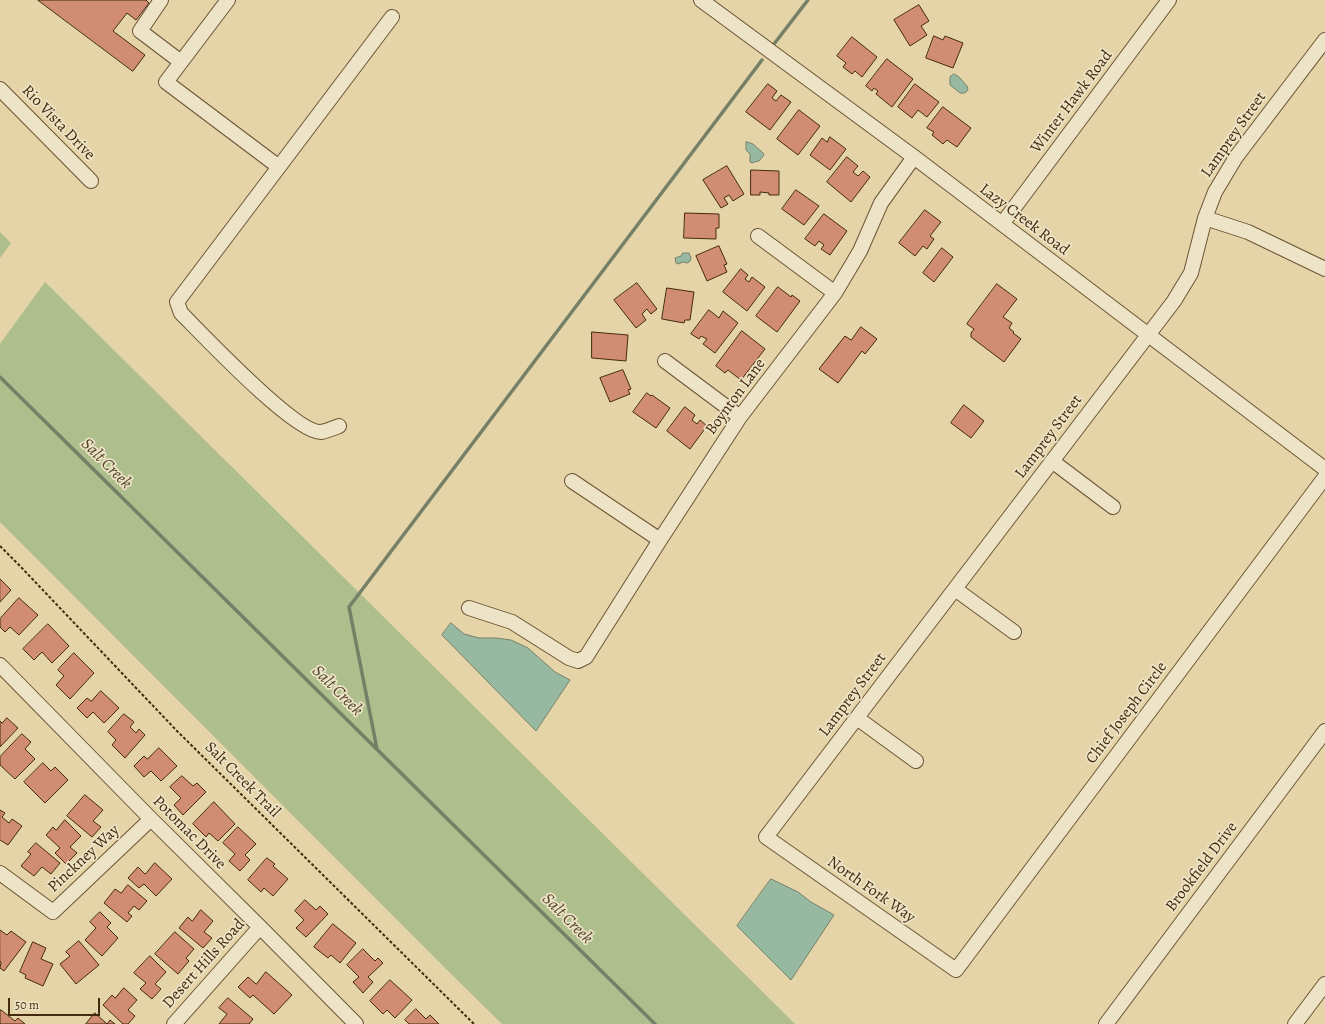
<!DOCTYPE html>
<style>
body{margin:0}
#map{position:relative;width:1325px;height:1024px;overflow:hidden;background:#e4d4a7;font-family:Alegreya,serif}
canvas{display:block}
.scale{position:absolute;left:8px;top:998px;width:92px;height:18px;box-sizing:border-box;border:2px solid #442a0e;border-top:0;padding-left:5px;font-size:12px;line-height:14px;white-space:nowrap;color:#442a0e;-webkit-text-stroke:3px #ede3c6;paint-order:stroke}
</style>
<div id="map">
<canvas width="1325" height="1024"></canvas>
<div class="scale">50 m</div>
</div>
<script>
const ctx = document.querySelector('canvas').getContext('2d');
ctx.lineJoin = 'round';
function paint(path, color) {
  ctx.fillStyle = color;
  ctx.fill(path, 'evenodd');
}
function stroke(path, color, width, dash) {
  ctx.strokeStyle = color;
  ctx.lineWidth = width;
  ctx.lineCap = dash ? 'butt' : 'round';
  ctx.setLineDash(dash || []);
  ctx.stroke(path);
}
function drawText(font, color, halo, rows, align = 'center') {
  ctx.font = font + ' Alegreya,serif';
  ctx.lineWidth = 3.5;
  ctx.setLineDash([]);
  ctx.textBaseline = 'middle';
  ctx.strokeStyle = halo;
  ctx.fillStyle = color;
  for (const [text, x, y, turn = 0] of rows) {
    ctx.save();
    ctx.translate(x, y);
    ctx.rotate((+turn || 0) * Math.PI / 180);
    ctx.textAlign = isNaN(turn) ? turn : align;
    if (halo) ctx.strokeText(text, 0, 0);
    ctx.fillText(text, 0, 0);
    ctx.restore();
  }
}
paint(new Path2D(`
 M0,232L11,243L0,258Z
 M45,282L778,1007L795,1024H502L446,969L0,522V344Z`), '#aebe8c');
const water = new Path2D(`
 M954,74C960,76 963,82 967,86L968,90L965,93H960L950,85V77Z
 M747,142L753,144L763,153L764,155L759,161L754,162L753,163L750,162V154L746,150V142Z
 M683,253H689L691,258L690,261L688,263L683,262L678,264L676,263L675,258L681,256Z
 M451,623L464,634L479,638H496L511,640L528,648L555,672L570,680L536,731L442,635Z
 M771,879L798,892L811,902L834,915L791,980L737,926Z`);
paint(water, '#97b9a2');
stroke(water, '#768067', 1);
stroke(new Path2D(`
 M774,44L808,0
 M0,377L655,1024
 M377,749L349,607L762,60`), '#768067', 3.5);
const building = new Path2D(`
 M38,0H146L149,3L136,20L127,13L113,31L145,55L133,71Z
 M919,5L929,21L921,26L927,35L910,46L894,20Z
 M934,36L943,40L945,36L963,43L953,68L926,58Z
 M852,37L877,57L862,77L855,71L852,74L843,67L846,63L837,56Z
 M887,59L913,79L892,107L876,94L878,91L874,88L872,91L866,86Z
 M768,84L777,91L772,98L776,101L781,95L791,102L770,130L746,112Z
 M915,84L939,102L927,117L918,110L912,118L898,107Z
 M943,107L971,128L957,147L947,140L943,144L932,135L934,132L927,128Z
 M799,110L820,126L798,155L777,139Z
 M830,137L846,149L830,170L810,155L822,138L827,142Z
 M847,157L858,166L853,172L858,176L863,171L870,177L851,202L827,182Z
 M727,166L744,194L733,201L729,195L724,198L728,204L721,208L703,180Z
 M751,170L779,171V195H769V193L760,192V195H751Z
 M796,190L819,206L804,225L782,209Z
 M925,210L941,222L930,236L934,239L927,249L923,246L915,256L899,243Z
 M685,213L719,214V228H716V239L684,238Z
 M824,214L847,231L830,255L821,249L824,245L819,241L815,246L805,239Z
 M719,246L727,264L724,265L727,272L707,281L696,256Z
 M942,248L953,257L934,282L923,273Z
 M741,269L748,275L745,279L749,282L752,277L765,287L747,311L723,292Z
 M637,283L657,309L651,314L647,309L642,314L646,320L636,328L614,300Z
 M997,284L1017,299L1003,317L1012,323L1009,328L1014,332L1013,333L1021,339L1004,362L971,337V333L974,329L967,324Z
 M778,287L791,297L792,295L800,301L777,332L756,316Z
 M667,288L694,292L690,320H685L684,323L662,319Z
 M709,310L719,318L723,311L738,323L715,353L703,344L707,339L701,336L699,339L691,334Z
 M861,327L877,339L865,354L862,351L838,383L819,369L845,336L851,340Z
 M742,331L765,349L741,380L728,370L725,373L716,366Z
 M592,332L628,335L626,361L592,358Z
 M623,370L631,389L628,390L630,394L610,402L600,378Z
 M647,393L651,396L652,395L670,408L656,428L633,412Z
 M964,405L984,421L971,438L951,423Z
 M685,407L695,415L692,420L697,424L700,420L707,426L690,449L667,431Z
 M0,579L11,590L0,602Z
 M19,598L38,615L19,635L10,627L5,632L0,627V619Z
 M48,624L69,646L52,663L42,652L34,660L23,649Z
 M74,653L94,673L70,699L56,685L64,676L58,670Z
 M101,691L119,708L104,723L93,712L87,718L77,708L87,698L91,701Z
 M124,714L134,722L130,727L136,733L139,729L145,735L125,758L112,745L116,740L108,732Z
 M7,718L18,728L0,747V721L2,723Z
 M22,734L31,742L25,749L35,759L15,779L0,765V757Z
 M159,748L177,766L161,781L151,771L144,777L134,766L144,756L147,759Z
 M43,763L51,771L55,767L68,780L45,803L24,782Z
 M182,776L193,786L197,783L206,792L183,815L174,805L181,798L170,787Z
 M85,795L103,810L93,821L101,827L92,837L67,816Z
 M214,802L235,824L218,841L209,833L206,837L193,824Z
 M0,810L5,813L2,817L9,823L12,819L22,826L8,845L0,840Z
 M65,820L81,836L70,847L77,853L66,864L55,853L60,848L46,835L53,827L56,830Z
 M238,827L256,844L245,855L250,860L240,871L229,861L235,854L223,843Z
 M36,843L60,863L51,874L42,867L34,876L21,866L31,854L28,852Z
 M267,858L275,864L273,866L288,879L273,896L264,888L261,892L248,880Z
 M155,863L172,879L156,896L144,884L139,888L128,878L138,867L145,874Z
 M128,885L147,901L139,910L134,906L128,913L132,916L127,922L104,903L115,889L121,893Z
 M305,900L316,910L320,906L328,914L306,937L296,928L304,920L295,911Z
 M201,910L213,921L204,932L212,938L203,948L179,928L188,917L192,921Z
 M100,912L111,923L107,927L118,938L102,956L85,940L96,928L90,922Z
 M333,924L356,943L340,963L331,955L328,958L314,947Z
 M0,930L7,935L11,931L26,942L4,971L0,968L1,962L0,961Z
 M175,932L194,949L186,958L189,961L178,974L155,954Z
 M79,941L99,965L76,984L60,964L70,956L66,952Z
 M33,942L46,948L41,959L53,964L43,986L25,978L26,975L20,972Z
 M363,949L375,961L378,958L383,963L368,977L373,982L363,993L353,982L359,977L347,965Z
 M150,956L166,972L155,984L161,989L152,999L140,989L146,983L134,973Z
 M266,972L292,995L274,1014L253,995L250,998L238,987L248,977L256,984Z
 M390,980L412,1000L395,1018L387,1010L383,1014L370,1001Z
 M124,988L137,1000L128,1010L135,1016L128,1024H123L103,1005L112,995L115,998Z
 M228,998L253,1019L249,1024H219L227,1014L219,1008Z
 M416,1009L426,1019L430,1015L439,1024H409L405,1020Z
 M1,1010L15,1021L18,1018L25,1024H0V1012Z
 M95,1013L107,1024L110,1020L115,1024H86Z`);
paint(building, '#d18c74');
stroke(building, '#442a0e', 1);
const minor = new Path2D(`
 M161,0L140,31L181,62
 M228,0L166,82L279,167
 M701,0L914,157L1325,469
 M1325,40L1236,157L1215,192L1205,218L1191,273L1174,301L766,837L956,970L1325,477
 M0,89L91,181
 M1205,218L1248,232L1325,269
 M1002,224L1169,0
 M758,236L835,293
 M665,361L740,417
 M339,426C334,428 327,431 321,432C295,433 203,335 181,313L177,302L392,17
 M1052,461L1113,507
 M572,481L660,540
 M955,589L1014,632
 M469,608L512,622L569,658L578,661L586,657L660,540L740,417L835,293L860,251L881,203L914,157
 M0,665L151,819L260,927L356,1024
 M857,718L916,761
 M0,873L53,912L151,819
 M174,1024L260,927
 M1106,1024L1325,731
 M1295,1024L1325,984`);
stroke(minor, '#6c5434', 16);
stroke(new Path2D(`
 M0,546L20,566L177,731L474,1024`), '#442a0e', 2, [3, 2]);
stroke(minor, '#ede3c6', 14);
drawText('16px', '#442a0e', '#ede3c6', [
 ["Winter Hawk Road",1072,102,-53],
 ["Rio Vista Drive",58,123,46],
 ["Lamprey Street",1234,135,-55],
 ["Lazy Creek Road",1024,220,37],
 ["Boynton Lane",736,397,-54],
 ["Lamprey Street",1049,437,-53],
 ["Lamprey Street",853,695,-53],
 ["Chief Joseph Circle",1127,713,-53],
 ["Salt Creek Trail",242,780,45],
 ["Potomac Drive",189,833,45],
 ["Pinckney Way",84,859,-43],
 ["Brookfield Drive",1202,867,-53],
 ["North Fork Way",871,890,35],
 ["Desert Hills Road",204,964,-48]
]);
drawText('italic 17px', '#55472c', '#ede3c6', [
 ["Salt Creek",106,464,45],
 ["Salt Creek",337,691,45],
 ["Salt Creek",567,919,45]
]);
</script>
